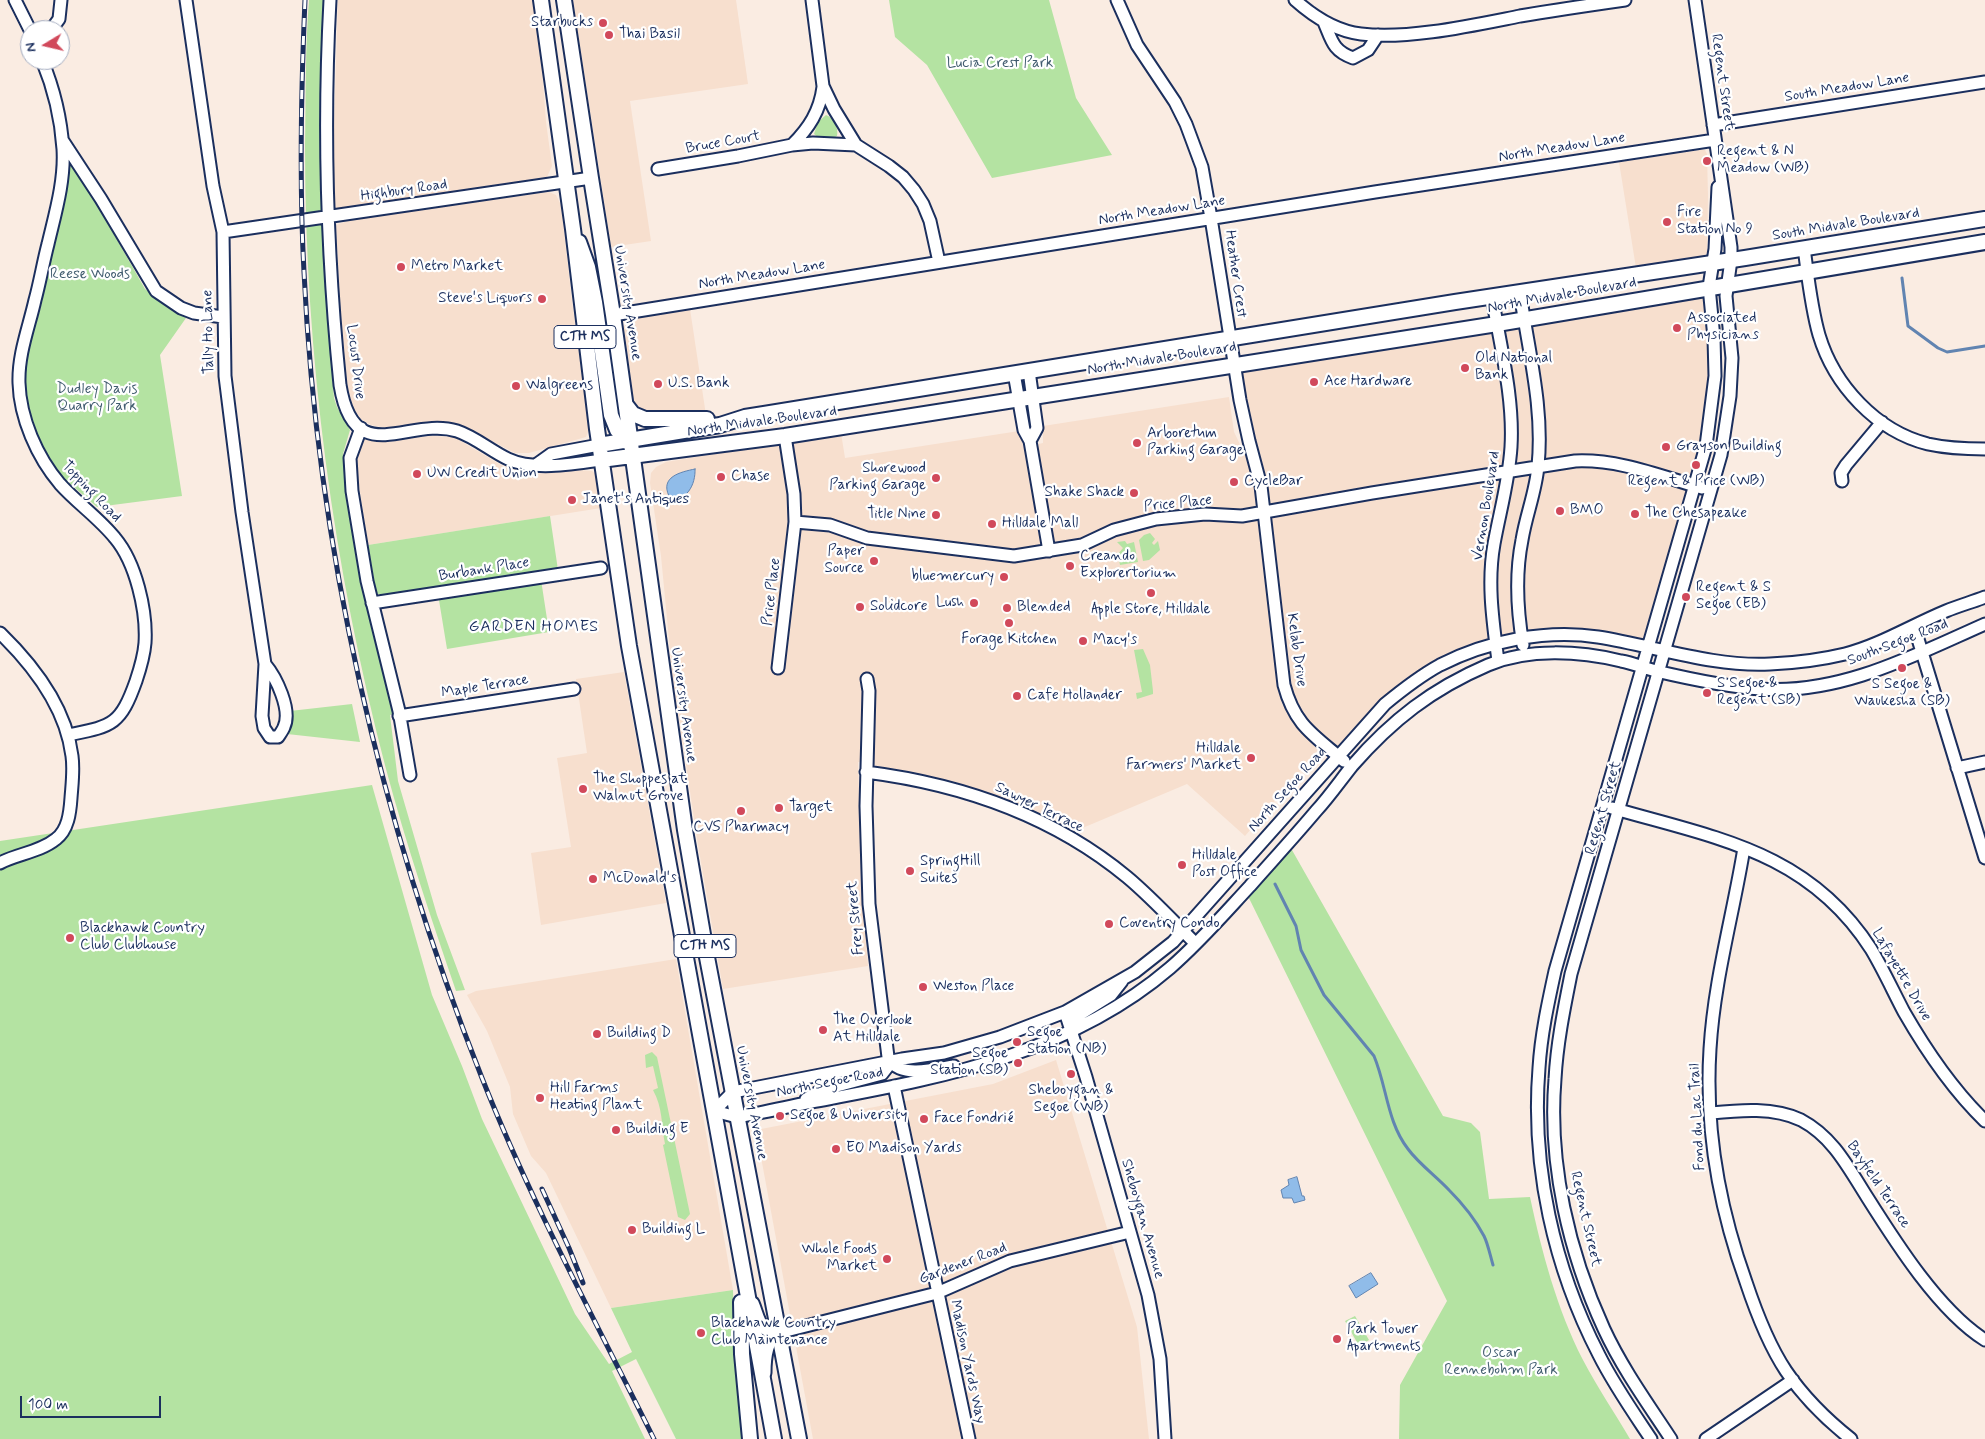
<!DOCTYPE html>
<meta charset="utf-8">
<style>
body{margin:0}
#map{position:relative;width:1985px;height:1439px;overflow:hidden;background:#faece2;font-family:Mynerve,sans-serif}
canvas{display:block}
.north{position:absolute;left:20px;top:20px;width:50px;height:50px;box-sizing:border-box;background:#fff;border:1px solid #a4acbf;border-radius:50%;rotate:261deg;font-size:14px;font-weight:700;line-height:20px;text-align:center;color:#1b2f5e}
.north::after{content:'';display:block;margin:auto;width:18px;height:22px;background:#d1495b;clip-path:polygon(50% 0,100% 100%,50% 72%,0 100%)}
.scale{position:absolute;left:20px;top:1396px;width:141px;height:22px;box-sizing:border-box;border:2px solid #1b2f5e;border-top:0;padding-left:6px;font-size:15px;line-height:18px;white-space:nowrap;color:#1b2f5e;-webkit-text-stroke:4px #fff;paint-order:stroke}
</style>
<div id="map">
<canvas width="1985" height="1439"></canvas>
<div class="north">N</div>
<div class="scale">100 m</div>
</div>
<script>
const ctx = document.querySelector('canvas').getContext('2d');
ctx.lineJoin = 'round';
function paint(path, color) {
  ctx.fillStyle = color;
  ctx.fill(path, 'evenodd');
}
function stroke(path, color, width, dash) {
  ctx.strokeStyle = color;
  ctx.lineWidth = width;
  ctx.lineCap = dash ? 'butt' : 'round';
  ctx.setLineDash(dash || []);
  ctx.stroke(path);
}
function drawText(font, color, halo, rows, align = 'center') {
  ctx.font = font + ' Mynerve,sans-serif';
  ctx.lineWidth = 4.5;
  ctx.setLineDash([]);
  ctx.textBaseline = 'middle';
  ctx.strokeStyle = halo;
  ctx.fillStyle = color;
  for (const [text, x, y, turn = 0] of rows) {
    ctx.save();
    ctx.translate(x, y);
    ctx.rotate((+turn || 0) * Math.PI / 180);
    ctx.textAlign = isNaN(turn) ? turn : align;
    if (halo) ctx.strokeText(text, 0, 0);
    ctx.fillText(text, 0, 0);
    ctx.restore();
  }
}
paint(new Path2D(`
 M338,0H533L542,68L546,122L552,166L547,177L544,179L338,210L336,208L334,205V126Z
 M573,0H736L748,84L630,101L651,241L611,247Z
 M1700,150H1705L1707,154L1708,196L1707,253L1700,259L1636,268L1619,162Z
 M549,192L556,195L561,205L572,301L589,429L586,437L529,453H515L472,431L449,423L432,422L386,428L371,425L362,420L352,408L348,398L341,321L336,225L350,220Z
 M1709,287L1711,414L1649,648L1598,637L1496,644L1410,684L1339,756L1293,710L1266,531L1235,365Z
 M690,309L706,415L644,414L636,408L634,404L624,327L628,321L634,319Z
 M1229,397L1234,432L1250,465L1254,482L1273,649L1282,704L1295,726L1318,750L1245,836L1187,784L1073,832L1033,812L974,788L929,776L858,762L862,890L868,966L723,989L698,845L672,671L661,556L650,483L651,473L656,467L666,462L841,433L845,458L1019,431L1024,447L1043,443V426Z
 M430,436L454,437L501,465L518,471L536,474L577,470L592,471L596,474L601,508L368,545L356,465L357,456L362,441L367,438L388,442Z
 M624,672L666,903L541,925L531,853L571,847L557,758L587,753L576,679Z
 M676,959L733,1290L611,1308L546,1173L531,1156L513,1114L510,1087L487,1031L467,995L476,991Z
 M1056,1060L1137,1327L1149,1439H813L756,1130L993,1084Z`), '#f7dfce');
paint(new Path2D(`
 M309,0H326L321,114L324,274L334,398L337,407L350,430L343,454L346,490L361,582L393,714L390,715L398,781L437,915L465,990L456,991C431,918 406,844 386,769C333,567 305,356 305,147C306,98 305,49 309,0Z
 M889,0H1049L1076,98L1112,155L992,178L927,65L895,37Z
 M826,115C833,117 839,128 837,136C831,140 819,139 814,134L818,122Z
 M68,153L145,289L186,318L160,355L182,496L97,507L61,476L37,437L25,397V361L40,310L65,198Z
 M550,516L558,570L540,573L549,632L447,649L437,588L387,595L378,594L376,591L368,545Z
 M1150,533L1155,539L1152,543L1154,545L1158,541L1160,550L1149,560L1143,561L1139,540L1144,535Z
 M1125,541L1127,544L1134,542L1138,562L1120,565L1118,554L1123,548L1117,542Z
 M1143,649L1150,665L1153,691V694L1137,699L1136,693L1142,692L1134,650Z
 M352,704L360,742L287,734L291,723L290,711Z
 M372,785L432,995L462,1066L482,1119L575,1314L609,1364L632,1352L611,1308L733,1290L735,1360L742,1439H676L636,1359L612,1371L645,1439H0V841Z
 M1288,843L1443,1116L1471,1123L1480,1132L1489,1199L1530,1197C1542,1253 1557,1309 1583,1360C1597,1387 1615,1413 1630,1439H1399L1400,1385L1447,1301L1245,890Z
 M652,1052L657,1057L690,1214L685,1220L678,1217L663,1145L665,1144C661,1124 663,1108 653,1090L658,1088L653,1066L646,1068L645,1055Z
 M1355,1316L1369,1340L1359,1346L1345,1321Z`), '#b4e3a2');
const water = new Path2D(`
 M695,469C696,484 686,504 669,496C660,477 680,472 695,469Z
 M1297,1177L1302,1196H1304L1305,1200L1294,1203L1292,1198H1283L1281,1190L1289,1185L1288,1180Z
 M1371,1273L1378,1284L1356,1298L1349,1286Z`);
paint(water, '#90bce9');
stroke(water, '#6184b1', 1);
stroke(new Path2D(`
 M1902,278L1908,326L1938,348L1947,352L1985,346
 M1275,884L1296,926L1301,950L1324,995L1374,1056C1387,1087 1387,1122 1408,1149C1419,1164 1436,1176 1449,1190C1462,1203 1475,1219 1484,1236C1488,1244 1490,1255 1493,1265`), '#6184b1', 3);
const minor = new Path2D(`
 M15,0L30,30
 M186,0L213,186L223,232L225,376L242,512L265,664L262,716L264,728L270,737H278C280,734 283,730 284,727C292,710 276,677 265,664
 M330,0C323,128 327,257 340,385C354,471 409,416 457,431C475,437 491,451 508,459C533,471 574,464 601,460
 M812,0L823,86L834,109L856,145L889,166L903,177L914,190L923,204L930,221L939,262
 M1117,0L1137,45L1175,102L1186,124L1202,167L1211,218L1240,400L1249,441L1261,486L1284,685C1295,726 1314,735 1344,761
 M1295,0C1314,17 1335,31 1361,34C1407,40 1474,25 1520,16C1555,10 1590,5 1625,0
 M1324,22C1332,41 1333,51 1353,58L1368,50L1378,35
 M51,30L59,19L61,0
 M42,60C54,89 61,118 63,149C65,181 55,214 48,244C43,263 40,282 35,300C29,327 18,354 19,383C20,418 37,457 60,484C77,503 99,518 115,538C136,563 147,611 145,643C144,656 140,669 136,681C120,726 112,726 68,735
 M1713,125L1985,82
 M63,141L101,199L156,291L181,308L194,313L223,317
 M792,145C809,128 820,111 823,87
 M658,169L738,156L792,145L813,143L856,145
 M223,232L591,178
 M1804,248C1808,277 1811,307 1819,335C1834,385 1876,431 1928,444C1946,448 1967,449 1985,449
 M1520,292C1528,350 1544,407 1538,466C1536,491 1526,515 1522,540C1515,575 1517,610 1523,645
 M1492,296C1500,345 1514,397 1511,447C1509,480 1500,511 1494,544C1487,583 1493,622 1498,661
 M613,315L1375,192L1715,140
 M1029,371L1037,428L1030,441
 M1014,373L1024,430L1030,441L1049,551
 M361,428L350,458L352,491L367,581L399,711L410,775
 M537,464L551,454L599,445
 M1842,481L1841,473L1846,465L1882,422
 M795,522L830,525L867,538L1014,556L1082,545L1114,530L1156,519L1205,514L1242,516L1372,493L1575,461C1619,459 1660,476 1702,488
 M1985,597C1972,602 1958,606 1946,611C1912,625 1880,645 1845,654C1820,660 1795,663 1770,664C1712,667 1655,646 1598,637C1546,629 1487,641 1440,665C1420,676 1402,690 1385,704L1173,942L1135,972L1065,1012L1000,1037L944,1053L902,1059L733,1092L714,1111L737,1117C768,1112 798,1104 828,1099C951,1076 1073,1051 1170,968C1199,943 1224,914 1250,886C1272,861 1295,836 1316,811C1329,797 1340,781 1352,766C1392,720 1432,689 1488,665C1529,648 1579,651 1621,661C1633,663 1644,668 1656,671C1690,679 1726,687 1761,689C1840,695 1915,655 1985,624
 M372,603L601,568
 M1914,626L1985,858
 M0,633C34,666 66,708 72,756C74,770 72,784 71,798C70,813 68,830 56,839C40,852 17,854 0,863
 M778,668L795,522L794,494L785,436
 M399,716L574,689
 M1957,768L1985,762
 M866,772C960,784 1052,815 1127,877C1151,897 1173,921 1195,943
 M1612,808C1715,838 1808,851 1871,949C1883,969 1893,991 1904,1012C1927,1052 1952,1089 1985,1121
 M1744,848C1733,915 1714,981 1710,1049C1705,1128 1719,1207 1746,1282C1756,1312 1768,1344 1786,1371C1803,1396 1827,1420 1851,1439
 M1065,1012L1086,1077L1148,1295L1160,1359L1165,1439
 M1072,1031L1074,1018L1111,995L1122,981
 M890,1061C903,1078 935,1069 954,1066
 M894,1086L969,1439
 M806,1099L822,1090L882,1074L889,1065L869,904L866,806L869,691L867,679
 M1711,1113C1740,1110 1774,1107 1801,1120C1833,1137 1848,1167 1867,1197C1896,1243 1939,1311 1985,1340
 M753,1303C759,1317 760,1334 778,1333L937,1293L1010,1261L1130,1232
 M765,1373C765,1359 766,1341 778,1333
 M1651,1439C1633,1412 1614,1385 1599,1355C1554,1268 1531,1167 1539,1068C1541,1035 1548,1003 1555,971L1706,446L1715,376L1714,338L1709,287L1715,249L1718,187
 M1671,1439C1648,1404 1622,1368 1604,1329C1569,1253 1548,1164 1555,1079C1557,1043 1564,1009 1571,974L1721,455L1730,396L1732,358L1726,296L1731,260V247L1695,0
 M1706,1439L1793,1380`);
const major = new Path2D(`
 M541,0L573,229L597,429L629,646L774,1439
 M564,0L591,178L613,315L685,830L706,952L799,1439
 M579,242L588,267L595,302L611,415L617,430L631,445
 M626,405L633,414L645,419H707
 M599,445L720,425L745,417L764,414L1455,302L1745,258L1985,219
 M601,460L785,436L1497,324L1985,242
 M741,1302L742,1354L750,1439`);
stroke(minor, '#1b2f5e', 15);
stroke(major, '#1b2f5e', 18);
stroke(minor, '#fff', 11);
stroke(major, '#fff', 14);
const rail = new Path2D(`
 M305,0C301,91 299,181 304,272C317,548 380,821 482,1078C531,1202 595,1320 654,1439
 M542,1189L569,1248L583,1283`);
stroke(rail, '#1b2f5e', 5);
stroke(rail, '#fff', 3, [9]);
for (const [x, y, r, color] of [
 [603,23,5,"#d1495b"],
 [609,35,5,"#d1495b"],
 [1707,161,5,"#d1495b"],
 [1667,222,5,"#d1495b"],
 [401,267,5,"#d1495b"],
 [542,299,5,"#d1495b"],
 [1677,328,5,"#d1495b"],
 [1465,368,5,"#d1495b"],
 [1314,382,5,"#d1495b"],
 [658,384,5,"#d1495b"],
 [516,386,5,"#d1495b"],
 [1137,443,5,"#d1495b"],
 [1666,447,5,"#d1495b"],
 [1696,465,5,"#d1495b"],
 [417,474,5,"#d1495b"],
 [721,477,5,"#d1495b"],
 [936,478,5,"#d1495b"],
 [1234,482,5,"#d1495b"],
 [1134,493,5,"#d1495b"],
 [572,500,5,"#d1495b"],
 [1560,511,5,"#d1495b"],
 [1635,514,5,"#d1495b"],
 [936,515,5,"#d1495b"],
 [992,524,5,"#d1495b"],
 [874,561,5,"#d1495b"],
 [1070,566,5,"#d1495b"],
 [1004,577,5,"#d1495b"],
 [1151,593,5,"#d1495b"],
 [1686,597,5,"#d1495b"],
 [974,603,5,"#d1495b"],
 [860,607,5,"#d1495b"],
 [1007,608,5,"#d1495b"],
 [1009,623,5,"#d1495b"],
 [1083,641,5,"#d1495b"],
 [1902,668,5,"#d1495b"],
 [1707,693,5,"#d1495b"],
 [1017,696,5,"#d1495b"],
 [1251,758,5,"#d1495b"],
 [583,789,5,"#d1495b"],
 [779,808,5,"#d1495b"],
 [741,811,5,"#d1495b"],
 [1182,865,5,"#d1495b"],
 [910,871,5,"#d1495b"],
 [593,879,5,"#d1495b"],
 [1109,924,5,"#d1495b"],
 [70,938,5,"#d1495b"],
 [923,987,5,"#d1495b"],
 [823,1030,5,"#d1495b"],
 [597,1034,5,"#d1495b"],
 [1017,1042,5,"#d1495b"],
 [1018,1063,5,"#d1495b"],
 [1071,1074,5,"#d1495b"],
 [540,1098,5,"#d1495b"],
 [780,1116,5,"#d1495b"],
 [924,1119,5,"#d1495b"],
 [616,1130,5,"#d1495b"],
 [836,1149,5,"#d1495b"],
 [632,1230,5,"#d1495b"],
 [887,1259,5,"#d1495b"],
 [701,1333,5,"#d1495b"],
 [1337,1339,5,"#d1495b"]
]) {
  const dot = new Path2D();
  dot.arc(x, y, r, 0, 2 * Math.PI);
  ctx.fillStyle = color;
  ctx.fill(dot);
  stroke(dot, '#fff', 2);
}
for (const [x, y, w] of [
 [585,337,62],
 [705,946,62]
]) {
  const box = new Path2D();
  box.roundRect(x - w / 2, y - 11.5, w, 23, 4);
  ctx.fillStyle = '#fff';
  ctx.fill(box);
  stroke(box, '#1b2f5e', 1);
}
drawText('bold 14px', '#1b2f5e', null, [
 ["CTH MS",585,337],
 ["CTH MS",705,946]
]);
drawText('15px', '#1b2f5e', '#fff', [
 ["Starbucks",593,23,"right"],
 ["Thai Basil",619,35],
 ["Regent & N",1717,152],
 ["Meadow (WB)",1717,169],
 ["Fire",1677,213],
 ["Station No 9",1677,230],
 ["Metro Market",411,267],
 ["Steve's Liquors",532,299,"right"],
 ["Associated",1687,319],
 ["Physicians",1687,336],
 ["Old National",1475,359],
 ["Bank",1475,376],
 ["Ace Hardware",1324,382],
 ["U.S. Bank",668,384],
 ["Walgreens",526,386],
 ["Arboretum",1147,434],
 ["Parking Garage",1147,451],
 ["Grayson Building",1676,447],
 ["Shorewood",926,469,"right"],
 ["Parking Garage",926,486,"right"],
 ["UW Credit Union",427,474],
 ["Chase",731,477],
 ["CycleBar",1244,482],
 ["Regent & Price (WB)",1696,482,"center"],
 ["Shake Shack",1124,493,"right"],
 ["Janet's Antiques",582,500],
 ["BMO",1570,511],
 ["The Chesapeake",1645,514],
 ["Title Nine",926,515,"right"],
 ["Hilldale Mall",1002,524],
 ["Paper",864,552,"right"],
 ["Source",864,569,"right"],
 ["Creando",1080,557],
 ["Explorertorium",1080,574],
 ["bluemercury",994,577,"right"],
 ["Regent & S",1696,588],
 ["Segoe (EB)",1696,605],
 ["Lush",964,603,"right"],
 ["Solidcore",870,607],
 ["Blended",1017,608],
 ["Apple Store, Hilldale",1151,610,"center"],
 ["Forage Kitchen",1009,640,"center"],
 ["Macy's",1093,641],
 ["S Segoe &",1717,684],
 ["Regent (SB)",1717,701],
 ["S Segoe &",1902,685,"center"],
 ["Waukesha (SB)",1902,702,"center"],
 ["Cafe Hollander",1027,696],
 ["Hilldale",1241,749,"right"],
 ["Farmers' Market",1241,766,"right"],
 ["The Shoppes at",593,780],
 ["Walnut Grove",593,797],
 ["Target",789,808],
 ["CVS Pharmacy",741,828,"center"],
 ["Hilldale",1192,856],
 ["Post Office",1192,873],
 ["SpringHill",920,862],
 ["Suites",920,879],
 ["McDonald's",603,879],
 ["Coventry Condo",1119,924],
 ["Blackhawk Country",80,929],
 ["Club Clubhouse",80,946],
 ["Weston Place",933,987],
 ["The Overlook",833,1021],
 ["At Hilldale",833,1038],
 ["Segoe",1027,1033],
 ["Station (NB)",1027,1050],
 ["Building D",607,1034],
 ["Segoe",1008,1054,"right"],
 ["Station (SB)",1008,1071,"right"],
 ["Hill Farms",550,1089],
 ["Heating Plant",550,1106],
 ["Sheboygan &",1071,1091,"center"],
 ["Segoe (WB)",1071,1108,"center"],
 ["Segoe & University",790,1116],
 ["Face Fondrié",934,1119],
 ["Building E",626,1130],
 ["EO Madison Yards",846,1149],
 ["Building L",642,1230],
 ["Whole Foods",877,1250,"right"],
 ["Market",877,1267,"right"],
 ["Blackhawk Country",711,1324],
 ["Club Maintenance",711,1341],
 ["Park Tower",1347,1330],
 ["Apartments",1347,1347]
], 'left');
drawText('15px', '#415c6f', '#fff', [
 ["Lucia Crest Park",1000,64],
 ["Reese Woods",90,275],
 ["Dudley Davis",97,390],
 ["Quarry Park",97,407],
 ["Oscar",1501,1354],
 ["Rennebohm Park",1501,1371]
]);
drawText('15px', '#1b2f5e', '#fff', [
 ["Regent Street",1722,82,82],
 ["South Meadow Lane",1847,88,-9],
 ["Bruce Court",723,143,-10],
 ["North Meadow Lane",1562,148,-9],
 ["Highbury Road",404,191,-8],
 ["North Meadow Lane",1162,211,-9],
 ["South Midvale Boulevard",1846,225,-9],
 ["Heather Crest",1235,274,82],
 ["North Meadow Lane",762,275,-9],
 ["North Midvale Boulevard",1562,296,-10],
 ["University Avenue",627,303,81],
 ["Tally Ho Lane",209,332,-91],
 ["North Midvale Boulevard",1162,359,-9],
 ["Locust Drive",355,362,83],
 ["North Midvale Boulevard",762,422,-8],
 ["Topping Road",91,492,46],
 ["Price Place",1178,504,-6],
 ["Vernon Boulevard",1487,506,-81],
 ["Burbank Place",484,570,-9],
 ["Price Place",772,592,-83],
 ["South Segoe Road",1898,643,-21],
 ["Kelab Drive",1296,650,82],
 ["Maple Terrace",485,687,-9],
 ["University Avenue",683,705,82],
 ["North Segoe Road",1288,790,-48],
 ["Sawyer Terrace",1039,808,26],
 ["Regent Street",1604,808,-74],
 ["Frey Street",856,918,-95],
 ["Lafayette Drive",1901,975,60],
 ["North Segoe Road",830,1083,-11],
 ["University Avenue",751,1103,79],
 ["Fond du Lac Trail",1698,1117,-93],
 ["Bayfield Terrace",1878,1185,56],
 ["Sheboygan Avenue",1142,1219,74],
 ["Regent Street",1585,1219,77],
 ["Gardener Road",963,1264,-21],
 ["Madison Yards Way",967,1362,78]
]);
ctx.letterSpacing = '1px';
drawText('16px', '#1b2f5e', '#fff', [
 ["GARDEN HOMES",534,628]
]);
ctx.letterSpacing = '0px';
</script>
